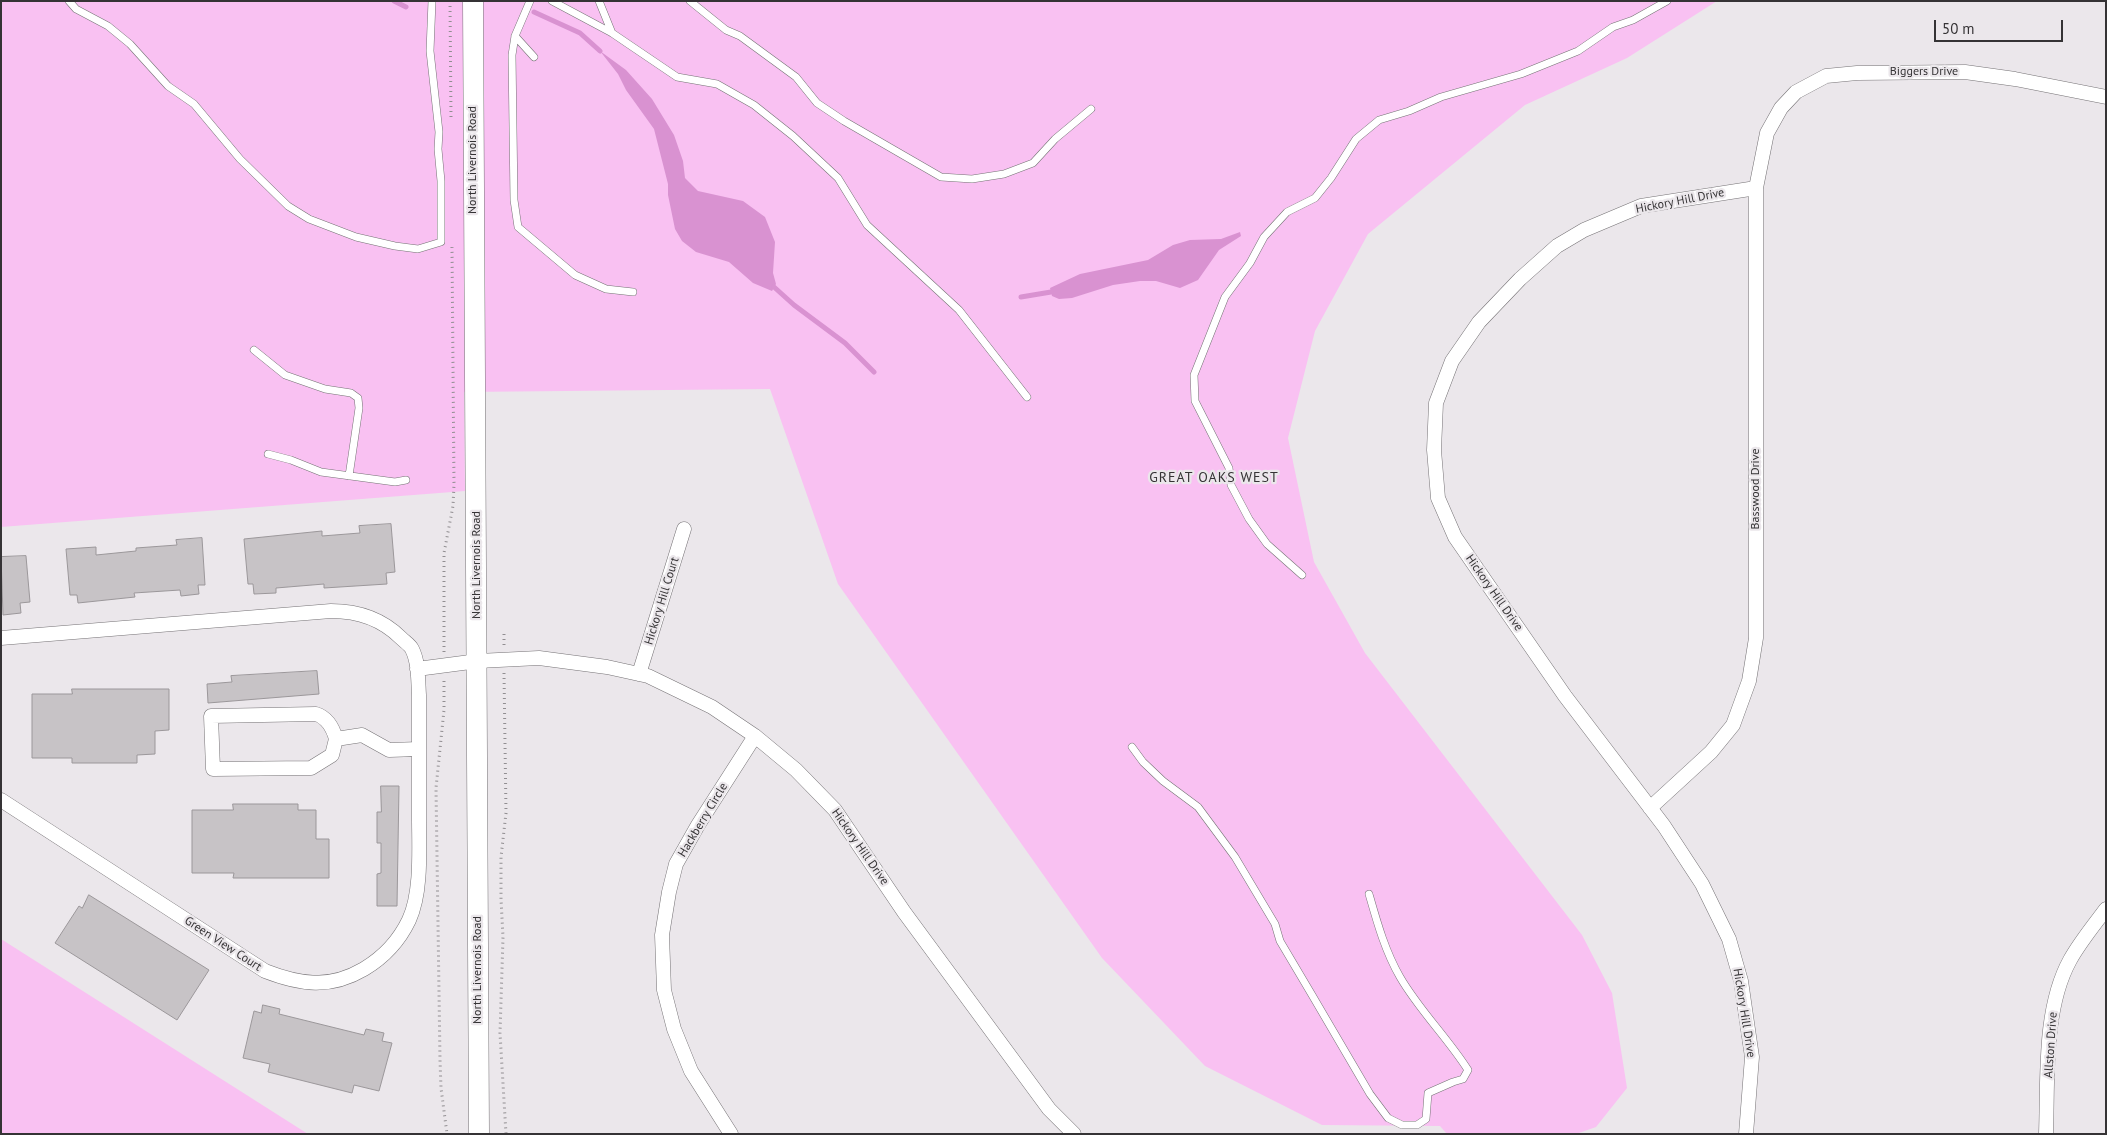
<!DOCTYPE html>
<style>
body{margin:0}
#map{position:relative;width:2107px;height:1135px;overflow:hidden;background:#ebe7eb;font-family:"PT Sans",sans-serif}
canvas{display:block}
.frame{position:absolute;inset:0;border:2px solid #353335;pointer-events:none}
.scale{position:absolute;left:1934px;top:20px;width:129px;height:22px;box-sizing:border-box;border:2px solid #353335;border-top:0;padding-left:6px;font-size:15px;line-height:18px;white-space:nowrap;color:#353335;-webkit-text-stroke:4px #ebe7eb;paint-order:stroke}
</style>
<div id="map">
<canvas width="2107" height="1135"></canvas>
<div class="frame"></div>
<div class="scale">50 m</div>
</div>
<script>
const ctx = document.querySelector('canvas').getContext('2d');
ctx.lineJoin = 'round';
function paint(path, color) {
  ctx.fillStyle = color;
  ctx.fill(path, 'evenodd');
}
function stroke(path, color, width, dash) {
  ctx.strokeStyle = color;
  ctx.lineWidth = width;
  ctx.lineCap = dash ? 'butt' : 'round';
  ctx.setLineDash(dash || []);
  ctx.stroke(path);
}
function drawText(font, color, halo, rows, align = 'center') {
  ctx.font = font + ' "PT Sans",sans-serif';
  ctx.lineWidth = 4.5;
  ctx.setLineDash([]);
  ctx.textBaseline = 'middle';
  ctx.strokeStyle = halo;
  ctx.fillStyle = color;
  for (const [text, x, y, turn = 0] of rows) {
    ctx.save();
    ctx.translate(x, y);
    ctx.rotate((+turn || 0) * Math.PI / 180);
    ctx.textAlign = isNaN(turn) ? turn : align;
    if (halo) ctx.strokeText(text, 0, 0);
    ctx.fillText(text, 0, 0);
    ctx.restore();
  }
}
paint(new Path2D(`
 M1,1H1717L1627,58L1525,105L1368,234L1315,331L1288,438L1314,562L1365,653L1582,935L1612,993L1627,1088L1596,1127L1576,1134H1447L1440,1126L1322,1125L1205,1066L1102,958L838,584L770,389L464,392L465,491L1,527Z
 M1,939L308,1134H1Z`), '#f9c1f2');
paint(new Path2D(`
 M600,51L626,70L652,99L674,135L683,161L685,178L698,191L743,201L765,217L775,242L773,273L776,284L772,291L753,283L729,262L696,252L682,241L675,229L668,195V184L654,129L626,90L618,74Z
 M1240,232L1241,236L1219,250L1198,280L1180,288L1156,281H1140L1113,285L1072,298L1059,299L1052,296L1050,288L1080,274L1148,260L1173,245L1190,240L1221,239Z`), '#d992d1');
stroke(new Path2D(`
 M394,1L406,7
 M534,12L580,33L600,51
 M774,287L794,305L845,343L874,372
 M1021,297L1051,292`), '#d992d1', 5);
const building = new Path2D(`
 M391,524L395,572L386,573L387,584L324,588V584L276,588V593L254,594L253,584H248L244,539L322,531V536L360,533L359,526Z
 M202,538L205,585H198L199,594L181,596L180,590L134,593L135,597L78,603L77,595H70L66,549L96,547V555L136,551V548L177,545L176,540Z
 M26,556L30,602L20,603L21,613L3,615L1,557Z
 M317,671L319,694L208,703L207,684L232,682L231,676Z
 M72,689H169V730L155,731V754L137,755V763H72V758H32V694H72Z
 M381,786H399L397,906H377V874L381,873V843H377V812H381Z
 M233,804H298V810H316V839H329V878H233L234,873H192V810H233Z
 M89,895L209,970L177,1020L55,943L79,906L82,908Z
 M263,1005L280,1009L279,1014L364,1035L366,1029L384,1033L382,1041L392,1043L379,1091L354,1085L352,1093L268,1072L270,1064L243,1058L254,1011L261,1013Z`);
paint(building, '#c7c3c6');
stroke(building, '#9b979a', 1);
const lane = new Path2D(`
 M69,1L76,9L108,26L130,44L168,86L194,104L240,159L288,206L309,219L356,237L395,246L418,249L441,242V181L438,149L439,132L430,51L432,1
 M530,1L515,36L512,55L514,200L518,227L575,275L606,289L633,292
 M552,1L612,33L677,77L717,84L754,105L793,136L838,178L867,225L959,310L1027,397
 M599,1L612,33
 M690,1L726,30L740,36L796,77L817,103L844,121L941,177L972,179L1004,174L1033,163L1055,139L1091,109
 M515,36L534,57
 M254,350L285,375L325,389L351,393L358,398L359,408L349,476
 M268,454L291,460L321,472L395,482L406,480
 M1302,575L1267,544L1249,519L1231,485L1229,468L1195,401L1194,375L1225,297L1250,263L1264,237L1287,212L1315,198L1331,178L1356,139L1379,120L1409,111L1441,97L1521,74L1578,51L1613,27L1633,20L1667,1
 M1132,747L1143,762L1163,781L1198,807L1235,857L1275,924L1280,941L1312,995L1370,1094L1388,1118L1402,1125H1417L1426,1119L1428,1093L1453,1082L1463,1079L1468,1070C1447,1037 1419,1010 1400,977C1385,951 1377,922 1369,894`);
const street = new Path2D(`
 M1,638L331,611C358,611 382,619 401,638C405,642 410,645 412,649C419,663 418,681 419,695C419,736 419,777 419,818C419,848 422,892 409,920C399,941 384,957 364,969C330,989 301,985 265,971L1,800
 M417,669L478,661L539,658L607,667L648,676L712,707L755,736L796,770L835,810L904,912L1049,1109L1074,1134
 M639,674L684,529
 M336,739C333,728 328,718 316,714L211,716L213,769L311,768L332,755L336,739L362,735L389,750L419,749
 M1650,808L1711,752L1733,725L1749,681L1756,638V188L1767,133L1781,108L1796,92L1826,76L1857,73L1965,72L2015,79L2106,97
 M731,1134L691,1071L674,1029L664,990L662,935L669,892L676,864L698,825L755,736
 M1746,1134L1752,1057L1741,981L1729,939L1702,884L1664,826L1565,696L1455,537L1438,498L1434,450L1436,403L1452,361L1479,322L1520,279L1557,246L1584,230L1641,206L1756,188
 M2046,1134C2048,1079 2043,1009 2070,960C2080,942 2094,925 2106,909`);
const secondary = new Path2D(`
 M473,1L479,1134`);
stroke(lane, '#757275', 8);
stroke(street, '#757275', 15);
stroke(secondary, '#757275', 21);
stroke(new Path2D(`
 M450,1L451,118
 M504,634V646
 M444,652V553L453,506L454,484L452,247
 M504,673L506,813L501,857V899L503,937L500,1033L506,1134
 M444,681V710L436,788L440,1060L441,1088L447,1134`), '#918e91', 3, [1, 4]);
stroke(lane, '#fff', 7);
stroke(street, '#fff', 14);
stroke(secondary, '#fff', 20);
drawText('12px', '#353335', '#ebe7eb', [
 ["Biggers Drive",1924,72],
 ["North Livernois Road",473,160,-90],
 ["Hickory Hill Drive",1680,201,-11],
 ["Basswood Drive",1756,489,-90],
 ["North Livernois Road",477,565,-90],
 ["Hickory Hill Drive",1494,593,55],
 ["Hickory Hill Court",662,601,-73],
 ["Hackberry Circle",703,820,-59],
 ["Hickory Hill Drive",860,847,55],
 ["Green View Court",223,944,33],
 ["North Livernois Road",478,970,-90],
 ["Hickory Hill Drive",1744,1013,81],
 ["Allston Drive",2051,1045,-86]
]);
ctx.letterSpacing = '1px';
drawText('14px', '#353335', '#ebe7eb', [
 ["GREAT OAKS WEST",1214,478]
]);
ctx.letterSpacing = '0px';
</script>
